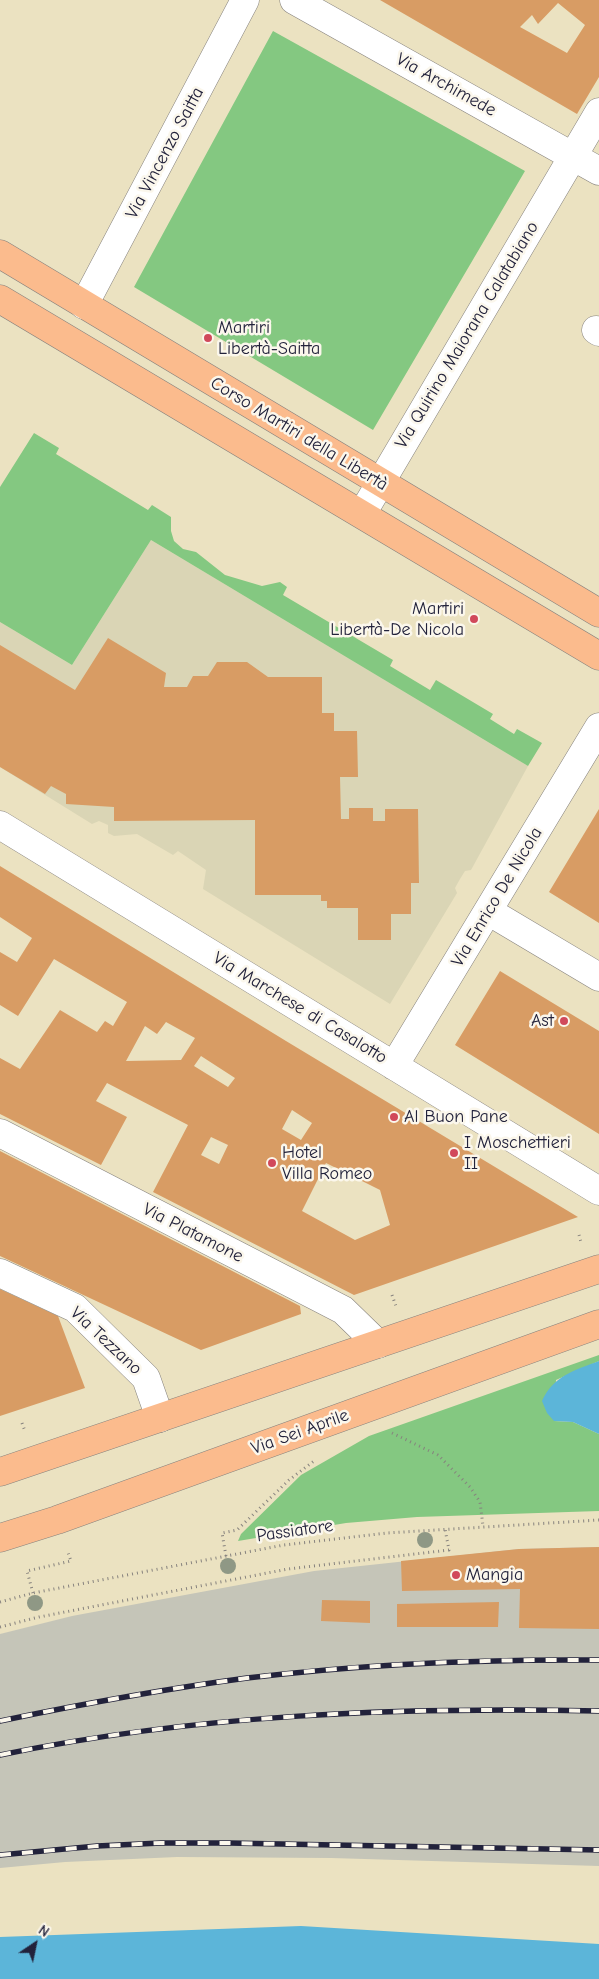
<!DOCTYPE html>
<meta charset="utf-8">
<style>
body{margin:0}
#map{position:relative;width:599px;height:1979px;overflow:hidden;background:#ebe2c1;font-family:"Comic Neue",sans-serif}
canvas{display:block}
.north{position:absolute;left:10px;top:1919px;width:50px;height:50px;-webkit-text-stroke:4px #fbf7ec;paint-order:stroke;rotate:34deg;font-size:14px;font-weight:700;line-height:20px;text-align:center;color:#22223b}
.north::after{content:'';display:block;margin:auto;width:18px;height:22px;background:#22223b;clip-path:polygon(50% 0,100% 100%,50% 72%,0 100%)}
</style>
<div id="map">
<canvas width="599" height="1979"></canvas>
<div class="north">N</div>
</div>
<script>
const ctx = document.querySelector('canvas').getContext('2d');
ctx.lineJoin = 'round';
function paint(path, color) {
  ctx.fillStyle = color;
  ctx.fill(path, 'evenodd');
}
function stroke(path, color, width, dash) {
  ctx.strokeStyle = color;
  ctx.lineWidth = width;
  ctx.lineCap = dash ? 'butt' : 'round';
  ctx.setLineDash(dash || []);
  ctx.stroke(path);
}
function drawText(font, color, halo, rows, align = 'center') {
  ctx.font = font + ' "Comic Neue",sans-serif';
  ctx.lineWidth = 5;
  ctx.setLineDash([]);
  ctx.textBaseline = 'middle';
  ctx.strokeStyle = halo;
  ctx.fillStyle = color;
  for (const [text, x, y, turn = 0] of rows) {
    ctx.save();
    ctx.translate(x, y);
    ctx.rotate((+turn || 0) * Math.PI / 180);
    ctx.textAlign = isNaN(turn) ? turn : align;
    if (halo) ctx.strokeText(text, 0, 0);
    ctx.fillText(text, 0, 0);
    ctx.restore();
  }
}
paint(new Path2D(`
 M151,540L528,766L471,870L465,871L460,879L455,888L457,893L390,1004L203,889L206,870L178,851L173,855L137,834L114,836L108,833V825L99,821L92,824L0,767V622L72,665Z`), '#dad5b5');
paint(new Path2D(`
 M599,1547V1866L331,1858L177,1857L65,1862L0,1868V1634L72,1616L314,1571L519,1549Z`), '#c5c5b8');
paint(new Path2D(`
 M273,31L525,171L373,430L134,287Z
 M34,433L59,448L56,454L148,510L152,505L171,517V531L174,541L183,549L196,552L225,575L262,586L280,582L287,587L283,595L393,660L390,666L430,690L436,680L493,714L490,719L514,734L517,729L542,743L528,766L151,540L72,665L0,622V487Z
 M599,1355V1361L556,1380L554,1421L573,1422L599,1434V1511L417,1517L346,1523L238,1541L241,1534L301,1475L369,1436Z`), '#84c881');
paint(new Path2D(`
 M599,1361V1434L573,1422L554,1421L547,1413L542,1401C553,1376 575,1370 599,1361Z
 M301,1926L599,1944V1979H0V1937Z`), '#5cb5d9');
paint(new Path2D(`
 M380,0H599V77L577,114ZM558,3L585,25L567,53L520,27L532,15L538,24Z
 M108,638L166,673L164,687H187L193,676H208L217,662H247L268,677H322V713H334V731H357L358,777H340L341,819H349V808H373V821H385V809H418L419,883H411V914H391V940H358V908H327V901H321V895H255V820L114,821V807L66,804V794L51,786L45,794L0,767V645L75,690Z
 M599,809V923L549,892Z
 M0,866L286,1041L578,1217L354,1295L153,1192L188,1125L107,1083L96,1101L127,1117L101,1165L0,1114V1058L20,1069L60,1010L97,1032L105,1021L113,1026L127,1002L54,959L18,1016L0,1005V952L17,962L32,938L0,917ZM166,1022L195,1038L181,1060L126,1061L145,1026L157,1034ZM201,1056L235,1078L228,1087L194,1066ZM292,1110L312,1123L301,1140L282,1129ZM211,1137L228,1145L219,1164L201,1155ZM326,1163L380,1190L390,1225L355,1240L302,1211Z
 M500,971L599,1031V1134L455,1045Z
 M0,1151L300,1306L301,1314L201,1350L0,1256Z
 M0,1289L58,1316L85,1388L0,1416Z
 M599,1547V1629L519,1628L520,1589L402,1591L401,1561L519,1549Z
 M322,1600L370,1601V1623L321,1621Z
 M499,1602L498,1627H397V1604Z`), '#d89c64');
const minor = new Path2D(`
 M294,0L599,171
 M84,305L245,0
 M596,330L599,332
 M362,514L599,112
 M0,825L599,1191
 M488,911L599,977
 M394,1066L599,727
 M0,1133L343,1310L378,1344
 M0,1273L75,1308L146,1378L160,1418`);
const major = new Path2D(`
 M0,254L599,613
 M0,299L599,656
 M0,1472L599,1269
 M0,1538L57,1520L599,1324`);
stroke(minor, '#86827e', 29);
stroke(major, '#86827e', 29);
stroke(new Path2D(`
 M579,1235L581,1242
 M392,1295L396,1306
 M22,1423L25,1431
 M392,1433L438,1455L470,1487L480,1502L483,1526
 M226,1556L222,1533L237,1530L289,1480L314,1461
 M33,1593L27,1571L71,1561L67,1550
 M0,1602L33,1593L284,1545L387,1533L599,1520
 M0,1627L39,1617L288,1569L449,1550L445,1529`), '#86827e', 3, [1, 4]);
stroke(minor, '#fff', 28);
stroke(major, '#fbbb8d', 28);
const rail = new Path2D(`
 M0,1721C82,1704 164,1689 247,1678C363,1664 482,1659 599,1660
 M0,1755C199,1714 397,1707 599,1711
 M0,1855L97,1846L161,1843H229L599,1850`);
stroke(rail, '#22223b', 5.5);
stroke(rail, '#fbf7ec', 4, [11]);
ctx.fillStyle = '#8f9885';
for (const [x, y] of [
 [425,1540],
 [228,1566],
 [35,1603]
]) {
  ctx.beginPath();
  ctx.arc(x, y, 8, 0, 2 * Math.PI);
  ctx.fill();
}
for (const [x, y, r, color] of [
 [208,338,5,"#d1495b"],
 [474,619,5,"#d1495b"],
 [564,1021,5,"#d1495b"],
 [394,1117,5,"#d1495b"],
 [454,1153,5,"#d1495b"],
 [272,1163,5,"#d1495b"],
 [456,1575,5,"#d1495b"]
]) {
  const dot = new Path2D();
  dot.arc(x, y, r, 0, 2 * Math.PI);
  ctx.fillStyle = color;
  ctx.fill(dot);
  stroke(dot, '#fbf7ec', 2);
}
drawText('18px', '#22223b', '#fbf7ec', [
 ["Via Archimede",446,85,29],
 ["Via Vincenzo Saitta",165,153,-62],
 ["Via Quirino Maiorana Calatabiano",467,335,-59],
 ["Corso Martiri della Libertà",299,434,31],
 ["Via Enrico De Nicola",497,897,-59],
 ["Via Marchese di Casalotto",300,1008,31],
 ["Via Platamone",193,1233,27],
 ["Via Tezzano",106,1341,43],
 ["Via Sei Aprile",300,1432,-20],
 ["Passiatore",295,1531,-8]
]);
drawText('18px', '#22223b', '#fbf7ec', [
 ["Martiri",218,328],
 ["Libertà-Saitta",218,349],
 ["Martiri",464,609,"right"],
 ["Libertà-De Nicola",464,630,"right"],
 ["Ast",554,1021,"right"],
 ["Al Buon Pane",404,1117],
 ["I Moschettieri",464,1143],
 ["II",464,1164],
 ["Hotel",282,1153],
 ["Villa Romeo",282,1174],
 ["Mangia",466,1575]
], 'left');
</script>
